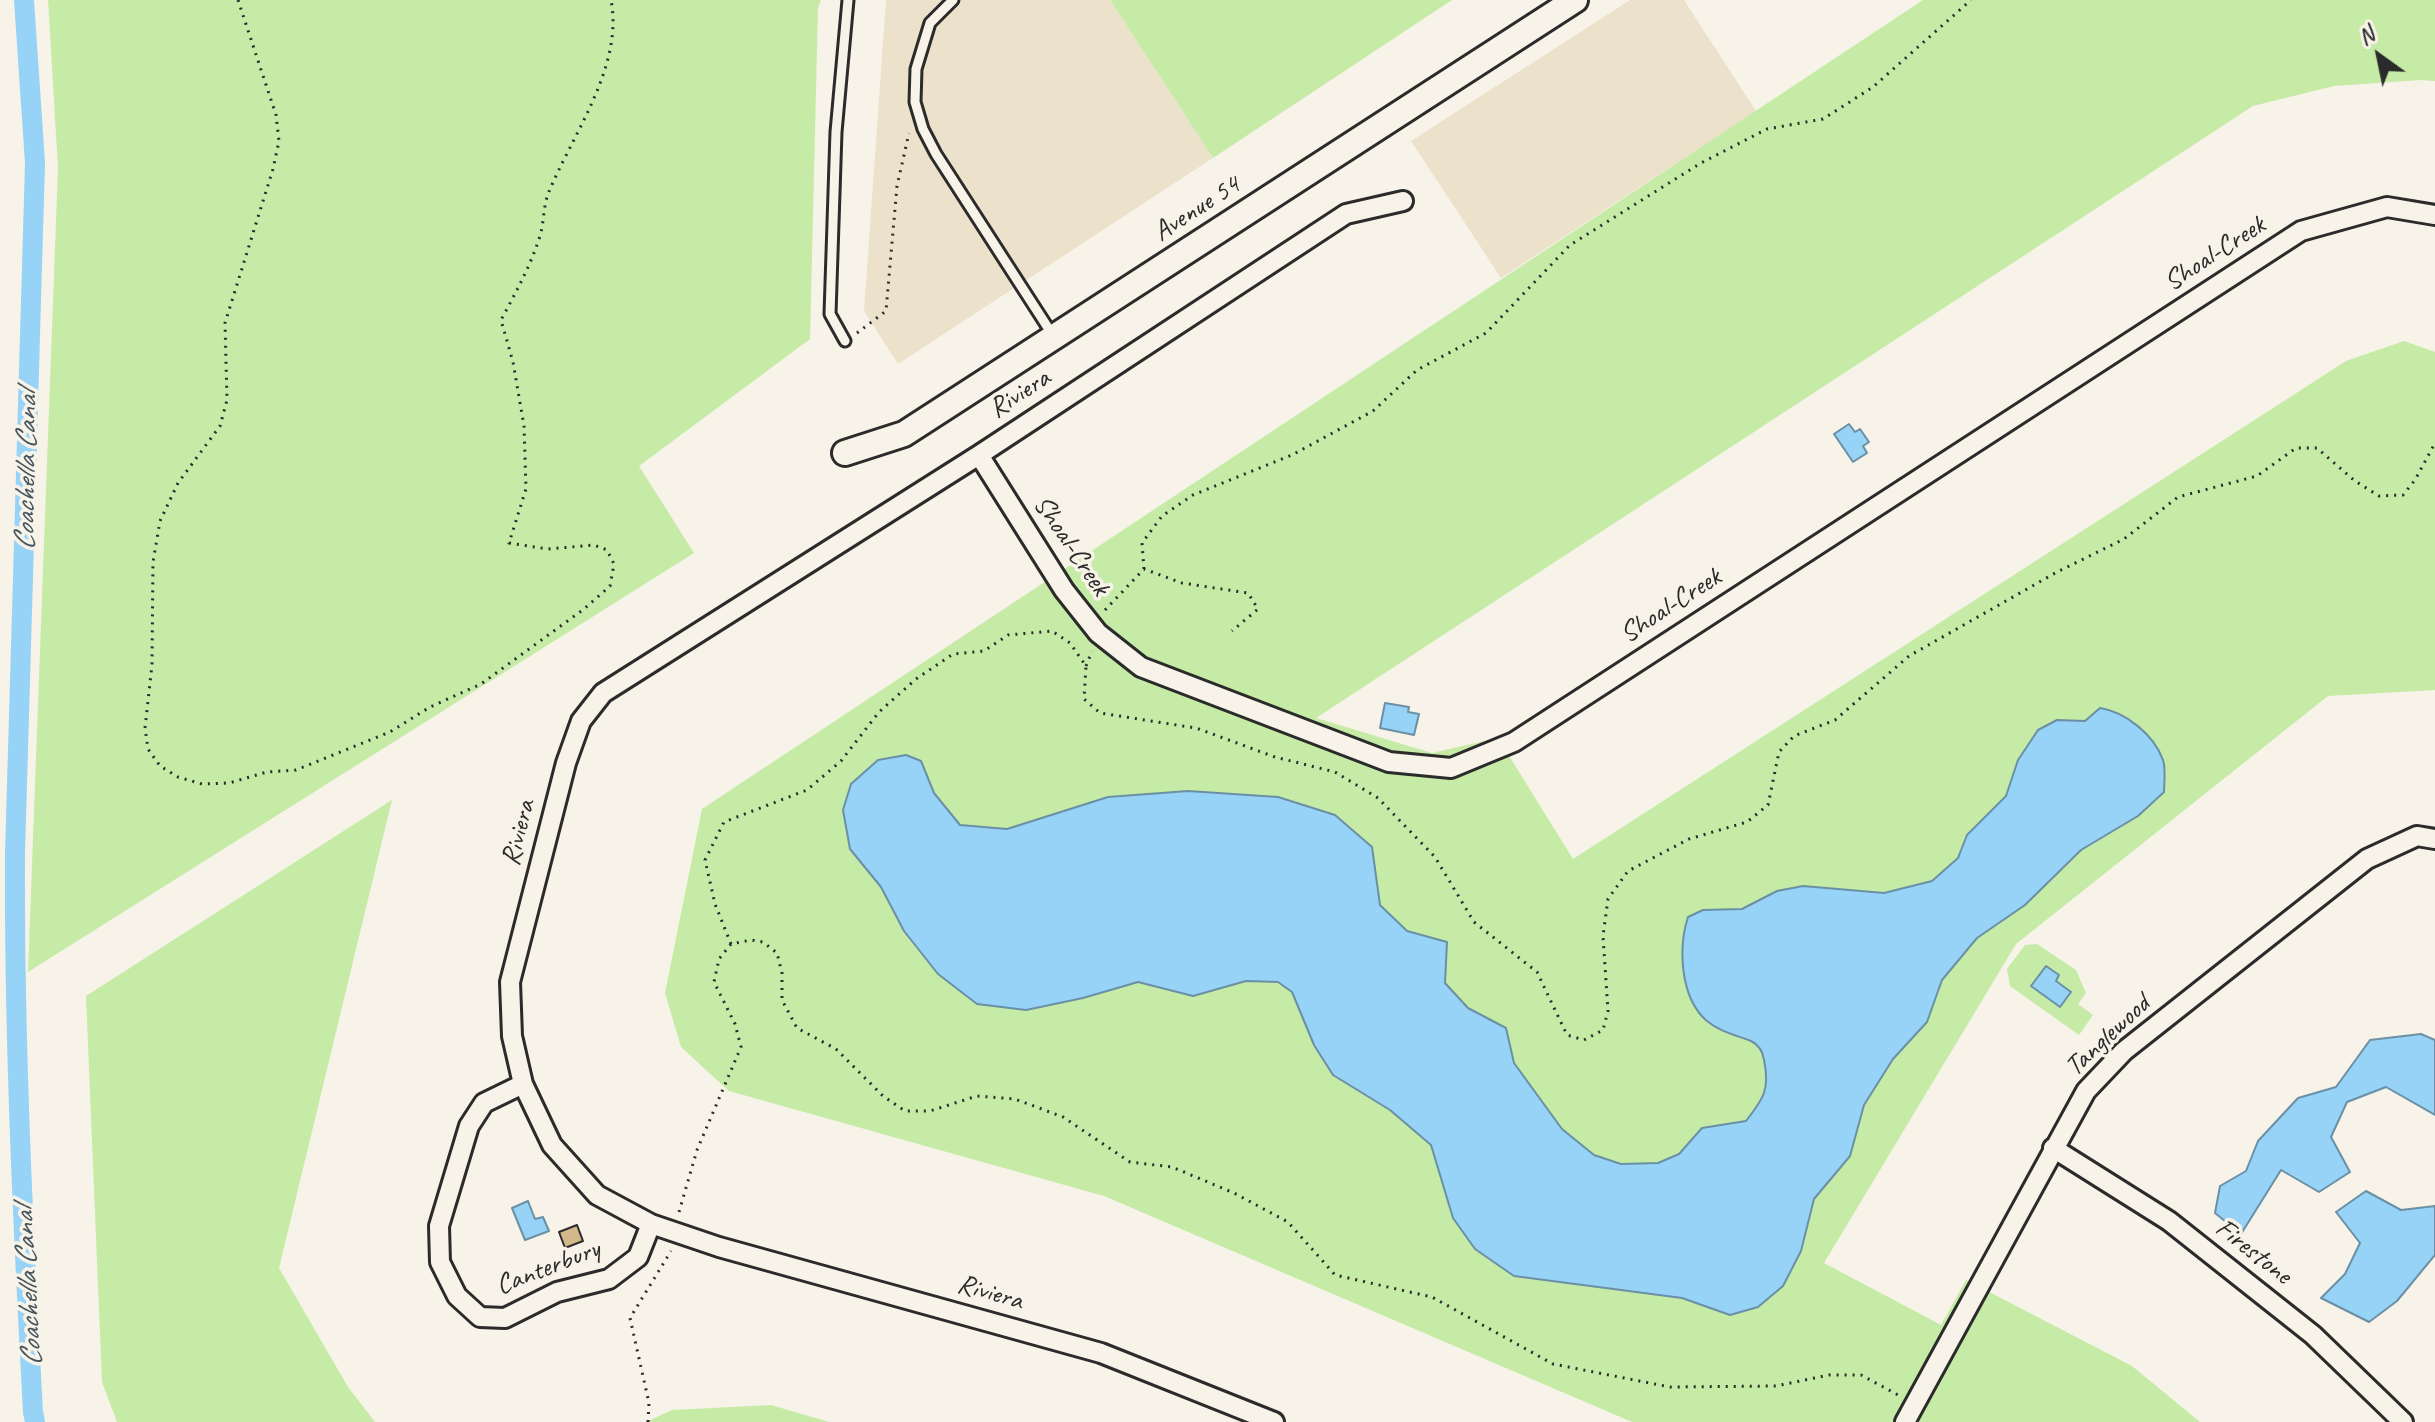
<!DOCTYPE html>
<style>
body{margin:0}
#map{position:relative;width:2435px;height:1422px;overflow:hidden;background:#f7f3e8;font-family:Caveat,sans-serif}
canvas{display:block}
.north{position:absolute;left:2339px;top:16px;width:80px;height:80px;-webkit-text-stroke:6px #f7f3e8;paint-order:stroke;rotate:327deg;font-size:22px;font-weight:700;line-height:32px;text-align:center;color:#2b2b2b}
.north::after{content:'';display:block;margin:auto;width:28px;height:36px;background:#2b2b2b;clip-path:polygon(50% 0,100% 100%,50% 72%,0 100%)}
</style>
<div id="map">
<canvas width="2435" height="1422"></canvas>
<div class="north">N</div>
</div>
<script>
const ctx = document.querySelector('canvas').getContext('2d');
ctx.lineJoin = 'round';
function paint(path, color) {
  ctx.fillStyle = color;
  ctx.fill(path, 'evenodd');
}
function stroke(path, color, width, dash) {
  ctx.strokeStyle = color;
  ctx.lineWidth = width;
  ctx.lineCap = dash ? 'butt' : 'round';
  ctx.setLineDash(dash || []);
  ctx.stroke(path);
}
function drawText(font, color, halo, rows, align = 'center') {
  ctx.font = font + ' Caveat,sans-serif';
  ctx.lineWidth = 7;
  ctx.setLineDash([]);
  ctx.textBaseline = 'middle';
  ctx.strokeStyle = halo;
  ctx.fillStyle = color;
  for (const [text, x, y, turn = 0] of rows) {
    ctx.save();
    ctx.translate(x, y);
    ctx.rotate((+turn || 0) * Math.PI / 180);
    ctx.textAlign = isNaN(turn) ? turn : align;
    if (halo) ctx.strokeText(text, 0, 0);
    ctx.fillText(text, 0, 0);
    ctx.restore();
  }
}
paint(new Path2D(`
 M886,0H1110L1213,158L898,364L864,311Z
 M1630,0H1684L1756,111L1501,278L1411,141Z`), '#ece2cc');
paint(new Path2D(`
 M48,0H821L818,8L810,339L639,466L694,553L28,972L58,168Z
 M1110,0H1452L1213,158Z
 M1923,0H2435V81L2421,80L2334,86L2253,106L1316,718L1432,753L1498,738L1573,859L2346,361L2404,341L2435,352V690L2328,696L2016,944L1824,1263L1941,1325L1966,1280L2132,1366L2200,1422H1632L1104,1196L729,1091L681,1047L665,993L702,809Z
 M392,800L279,1268L348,1387L375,1422H117L102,1382L86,996Z
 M2037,944L2076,970L2086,993L2078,1004L2093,1015L2079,1035L2010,986L2007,969L2025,945Z
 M771,1405L829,1422H646L672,1410Z`), '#c5eba6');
const water = new Path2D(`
 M1849,424L1855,432L1860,429L1869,442L1863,446L1867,453L1853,462L1834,434Z
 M1385,703L1409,707L1408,712L1419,714L1414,735L1380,728Z
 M2100,708C2126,712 2154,735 2163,760C2166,769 2164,783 2164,792L2138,816L2081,850L2025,905L1977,938L1942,980L1927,1022L1893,1059L1864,1105L1850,1156L1814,1199L1801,1251L1783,1286L1758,1307L1730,1315L1682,1298L1514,1276L1475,1249L1453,1218L1431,1145L1390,1110L1333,1075L1314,1045L1292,992L1278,982L1246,981L1193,996L1138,982L1083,998L1026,1010L977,1004L938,974L904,931L881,887L850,849L843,810L851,784L878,760L906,755L921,761L934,793L960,825L1007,829L1108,797L1188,791L1278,797L1335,815L1372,847L1380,905L1407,931L1447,942L1445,983L1468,1008L1506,1028L1514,1063L1562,1129L1594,1155L1621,1164L1658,1163L1679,1154L1702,1128L1746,1121C1764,1098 1770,1089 1764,1060C1763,1052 1759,1045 1751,1041C1736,1035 1720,1032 1707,1021C1680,998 1678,948 1688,917L1703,910L1742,909L1777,891L1803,886L1884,893L1932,881L1958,858L1967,835L2006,796L2018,760L2038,730L2057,720L2085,721Z
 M2046,966L2059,975L2056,981L2071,992L2060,1007L2031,986Z
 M2421,1034L2435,1040V1115L2386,1087L2347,1102L2331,1137L2350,1172L2319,1192L2281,1170L2241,1234L2215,1213L2220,1186L2246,1171L2258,1141L2298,1098L2336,1087L2370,1040Z
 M2366,1191L2401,1210L2435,1206V1255L2397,1301L2369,1322L2321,1298L2345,1274L2360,1243L2336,1212Z
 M528,1201L535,1219L543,1217L549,1231L525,1240L512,1208Z`);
paint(water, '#96d3f7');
stroke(water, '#6b90a5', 2);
stroke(new Path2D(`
 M24,0L35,163L15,853C14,1040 23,1226 33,1412L35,1422`), '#96d3f7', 20);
const building = new Path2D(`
 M577,1225L583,1241L565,1248L559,1232Z`);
paint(building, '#d3b989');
stroke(building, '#2b2b2b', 2);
const lane = new Path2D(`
 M953,0L930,23L916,69L915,102L923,129L936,154L1052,334
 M845,341L830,314L836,132L848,0`);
const street = new Path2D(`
 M979,455L1064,590L1098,633L1141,667L1389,762L1451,768L1514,742L2301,231L2387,207L2435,215
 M523,1084L484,1103L469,1126L439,1226L440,1262L457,1296L480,1317L505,1318L557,1292L609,1279L638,1257L651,1224
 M2053,1148L2169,1221L2313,1335L2403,1422
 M1274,1422L1101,1353L719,1247L651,1224L597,1195L552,1145L523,1084L512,1036L510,982L566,763L581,721L603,693L979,455L1346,214L1403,201
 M1905,1422L2086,1091L2124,1051L2367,859L2417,836L2435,839`);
const secondary = new Path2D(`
 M845,453L904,434L1575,0`);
stroke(lane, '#2b2b2b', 15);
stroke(street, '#2b2b2b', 24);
stroke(secondary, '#2b2b2b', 30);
stroke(new Path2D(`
 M238,0L276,115L279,141L273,169L225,323L227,400L220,426L178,483L160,521L153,562L152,665L145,728L148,749L160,766L178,777L202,784L229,783L267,772L296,770L390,732L430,707L481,684L584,609L610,586L614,564L607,550L594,545L548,549L509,543L526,489L524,426L513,362L501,320C516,292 530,267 540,236C544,223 543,208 548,194C572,135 624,66 611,0
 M857,333L886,311L897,186L909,133
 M1144,569L1142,543L1162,516L1193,495L1292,455L1373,411L1417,370L1486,333L1570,245L1701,163L1767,129L1823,119L1873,87L1971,0
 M1105,610L1144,569L1182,583L1248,593L1258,609L1232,631
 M1086,666L1092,651
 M731,944L715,904L705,860L724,822L807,790L841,761L879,712L916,679L953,654L984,651L1008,635L1052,631L1070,643L1086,666L1084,699L1100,713L1196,728L1275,757L1335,772L1378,798L1435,857L1474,922L1537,972L1567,1035L1584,1040L1603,1030L1608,1011L1603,936L1608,899L1628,871L1689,839L1747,822L1768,805L1779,752L1794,736L1835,720L1909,656L2057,572L2124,539L2178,497L2257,476L2296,448H2317L2355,481L2379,496L2403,495L2415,480L2435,443
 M679,1212L697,1150L741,1047L735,1024L714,982L719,959L731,944L751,940L763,942L777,953L782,973V1000L797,1028L836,1049L883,1096L905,1111H930L977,1096L1015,1099L1063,1117L1130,1162L1172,1167L1234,1193L1288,1222L1335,1275L1432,1297L1553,1364L1670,1387L1776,1386L1829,1375H1861L1900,1396
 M648,1422L649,1403L630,1318L671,1251`), '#2b2b2b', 3, [2, 6]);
stroke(lane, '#f7f3e8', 9);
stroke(street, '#f7f3e8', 18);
stroke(secondary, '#f7f3e8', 24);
drawText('28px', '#2b2b2b', '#f7f3e8', [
 ["Avenue 54",1197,209,-33],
 ["Shoal-Creek",2215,254,-33],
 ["Riviera",1020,394,-33],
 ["Shoal-Creek",1071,546,56],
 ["Shoal-Creek",1671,606,-33],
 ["Riviera",519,833,-76],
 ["Tanglewood",2108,1036,-43],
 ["Firestone",2253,1252,38],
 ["Canterbury",548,1268,-21],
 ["Riviera",990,1293,16]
]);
drawText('italic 30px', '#46555e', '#f7f3e8', [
 ["Coachella Canal",27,471,-89],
 ["Coachella Canal",29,1287,-93]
]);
</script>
